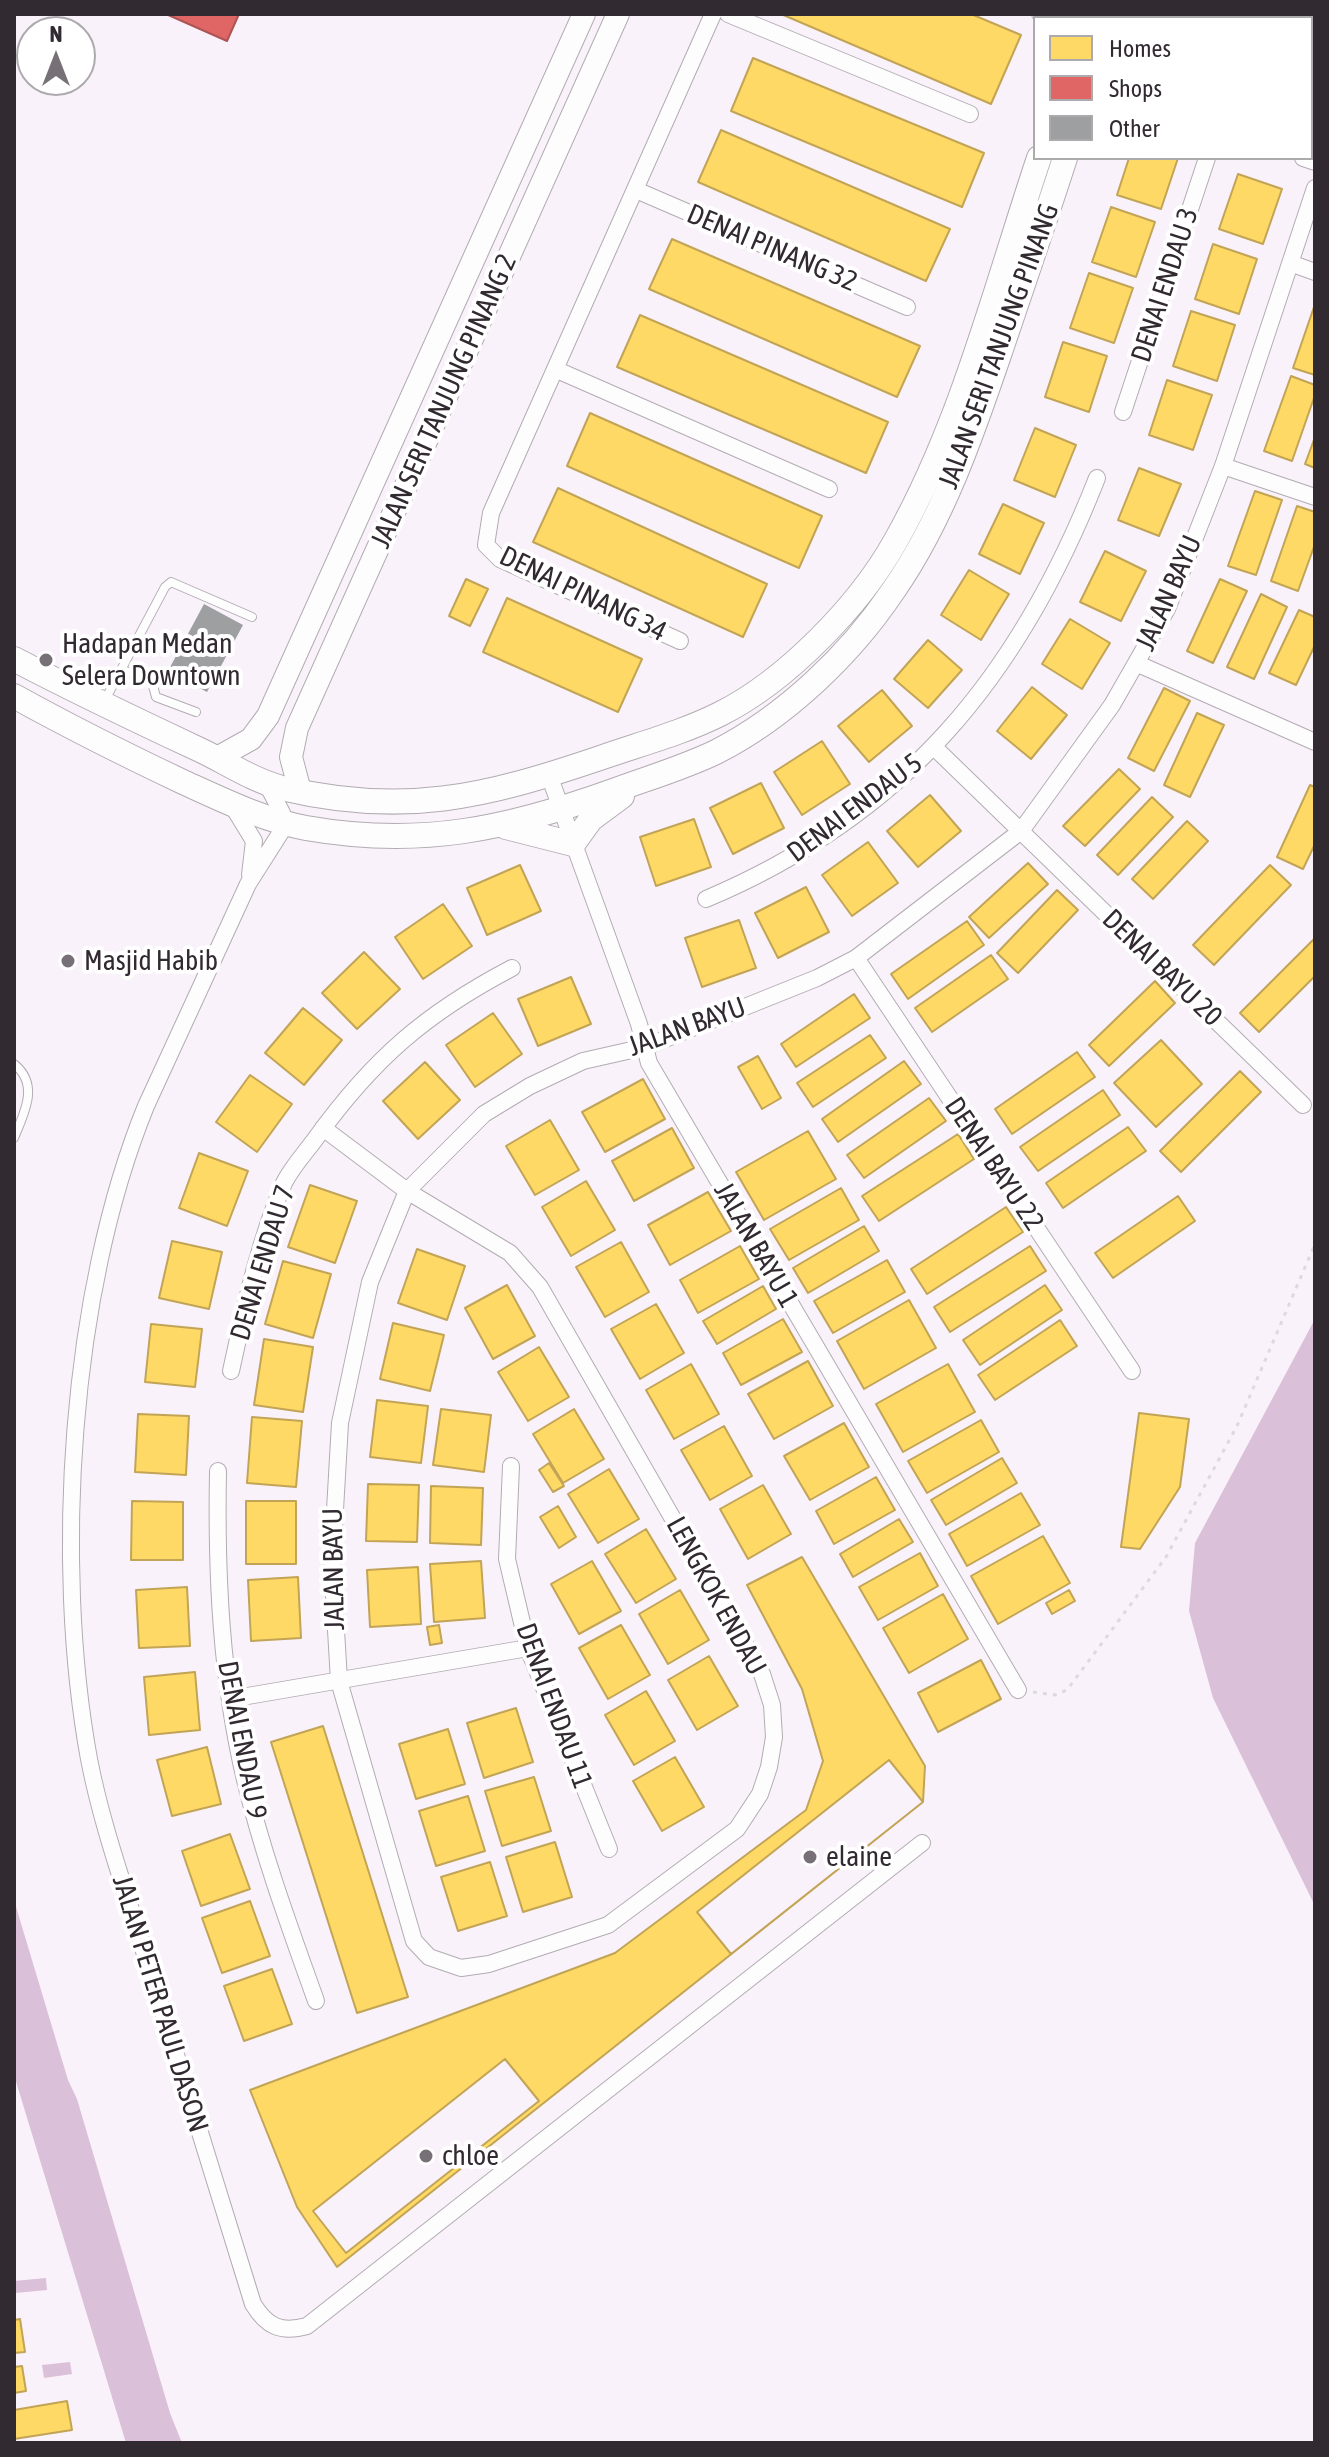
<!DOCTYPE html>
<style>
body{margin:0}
#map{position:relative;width:1329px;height:2457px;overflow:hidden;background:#faf2fa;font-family:"Asap Condensed",sans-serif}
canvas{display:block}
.frame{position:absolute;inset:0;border:16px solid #322a31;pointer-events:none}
.legend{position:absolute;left:1033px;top:16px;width:280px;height:144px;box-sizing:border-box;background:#fff;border:2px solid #adaaad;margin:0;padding:10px 14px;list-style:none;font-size:24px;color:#322a31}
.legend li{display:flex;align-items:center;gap:16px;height:40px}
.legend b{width:40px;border:2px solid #adaaad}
.north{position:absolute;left:16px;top:16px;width:80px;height:80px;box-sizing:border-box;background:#fff;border:2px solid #adaaad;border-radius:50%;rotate:0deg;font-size:22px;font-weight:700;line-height:32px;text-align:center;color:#322a31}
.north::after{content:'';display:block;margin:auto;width:28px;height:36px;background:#787077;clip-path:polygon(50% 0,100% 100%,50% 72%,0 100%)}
</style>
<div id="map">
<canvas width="1329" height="2457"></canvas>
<div class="frame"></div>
<ul class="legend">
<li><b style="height:22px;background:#ffd966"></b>Homes</li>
<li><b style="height:22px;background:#e06666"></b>Shops</li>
<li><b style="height:22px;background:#9e9fa0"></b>Other</li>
</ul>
<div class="north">N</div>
</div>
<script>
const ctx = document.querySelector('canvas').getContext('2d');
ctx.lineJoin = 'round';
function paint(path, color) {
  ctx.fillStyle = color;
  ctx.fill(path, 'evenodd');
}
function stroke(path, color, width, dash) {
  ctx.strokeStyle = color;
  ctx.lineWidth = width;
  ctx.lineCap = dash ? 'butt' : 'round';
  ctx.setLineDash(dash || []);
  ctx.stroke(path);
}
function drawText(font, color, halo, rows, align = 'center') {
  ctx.font = font + ' "Asap Condensed",sans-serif';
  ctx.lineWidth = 8;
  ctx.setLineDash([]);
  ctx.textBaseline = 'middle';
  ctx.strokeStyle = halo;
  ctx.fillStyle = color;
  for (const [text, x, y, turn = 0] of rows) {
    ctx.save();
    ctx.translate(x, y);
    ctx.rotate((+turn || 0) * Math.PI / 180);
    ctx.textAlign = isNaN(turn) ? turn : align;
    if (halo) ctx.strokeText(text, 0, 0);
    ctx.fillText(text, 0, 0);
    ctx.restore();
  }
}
paint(new Path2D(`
 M1315,1319V1906L1213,1698L1189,1611L1195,1543Z
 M14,1900L68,2080L77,2099L170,2413L182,2443H126L14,2075Z
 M46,2278L47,2290L15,2293L14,2281Z
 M70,2362L72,2374L44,2378L42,2365Z`), '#dac0d8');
const homes = new Path2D(`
 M781,14H971L1021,35L991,104Z
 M1176,14H1212L1223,18H1175Z
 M1291,14H1315V39L1311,38V18H1289Z
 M1311,48L1315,50V95L1311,107Z
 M753,58L984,153L962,207L731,111Z
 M721,130L950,229L926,281L698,182Z
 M1129,158H1178L1161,209L1117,195Z
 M1238,174L1282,189L1263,244L1219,229Z
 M1111,207L1155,222L1136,277L1092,262Z
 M672,239L920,346L897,397L649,289Z
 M1213,244L1257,259L1239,314L1195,299Z
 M1089,273L1133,288L1114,343L1070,328Z
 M1315,304V375L1293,368Z
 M1191,311L1235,325L1217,381L1173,366Z
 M640,315L888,422L866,473L617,367Z
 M1063,342L1107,356L1089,412L1045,397Z
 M1291,376L1315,385V395L1292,461L1264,451Z
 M1167,380L1212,395L1193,450L1149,435Z
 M590,413L822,516L799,568L567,466Z
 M1035,428L1076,445L1055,497L1014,480Z
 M1315,437V468L1305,464Z
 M1139,468L1181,484L1159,536L1118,520Z
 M558,488L767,584L743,637L533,542Z
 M1255,491L1282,500L1256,575L1228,566Z
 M1003,504L1044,523L1020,574L979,554Z
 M1297,506L1315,512V544L1298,591L1271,581Z
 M1105,551L1146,571L1121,621L1080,602Z
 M969,570L1009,594L981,640L941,615Z
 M466,579L488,589L470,626L449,616Z
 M1220,579L1247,591L1213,663L1187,651Z
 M1261,594L1287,607L1254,679L1227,667Z
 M507,598L642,659L618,712L483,652Z
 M1299,610L1315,617V645L1296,685L1269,673Z
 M1070,619L1110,643L1082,689L1042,664Z
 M928,640L962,670L928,708L894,679Z
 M1032,687L1067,715L1031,759L997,731Z
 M1164,688L1190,701L1154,771L1128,758Z
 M882,690L912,726L869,762L838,726Z
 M1197,713L1224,725L1190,797L1164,785Z
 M822,741L850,784L802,815L774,772Z
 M1119,769L1140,789L1085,846L1063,826Z
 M761,783L784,828L733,854L710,808Z
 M1310,785L1315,787V844L1303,869L1277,857Z
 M930,795L961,831L918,867L887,831Z
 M1152,797L1173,817L1118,875L1097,855Z
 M694,819L711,867L656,886L640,837Z
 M1187,821L1208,841L1153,899L1132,879Z
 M868,842L898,883L852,916L822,875Z
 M1028,863L1048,884L989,938L969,917Z
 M520,865L541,911L487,935L467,888Z
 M1270,865L1291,885L1214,965L1193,945Z
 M806,887L829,932L778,958L755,913Z
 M1057,890L1078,910L1018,973L997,953Z
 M443,904L472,946L423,979L395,937Z
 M739,920L756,968L702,987L685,938Z
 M967,921L984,945L908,999L891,974Z
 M1315,938V976L1259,1032L1240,1013Z
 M364,952L400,989L357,1029L322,993Z
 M991,955L1008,979L932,1032L915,1008Z
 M571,977L591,1024L538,1046L518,999Z
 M1155,981L1175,1003L1109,1066L1089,1045Z
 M854,994L870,1018L796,1067L781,1044Z
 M303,1008L342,1040L304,1085L265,1053Z
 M493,1013L522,1054L475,1087L446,1045Z
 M870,1035L886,1058L813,1107L797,1083Z
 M1161,1040L1202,1084L1156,1127L1114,1083Z
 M1077,1052L1095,1077L1012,1134L995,1109Z
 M758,1056L781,1098L762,1109L738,1067Z
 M904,1061L921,1084L838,1142L822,1119Z
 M425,1062L460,1100L418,1139L383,1101Z
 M1240,1071L1261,1092L1181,1172L1160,1151Z
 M250,1075L292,1104L257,1152L216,1122Z
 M643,1079L665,1119L605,1152L582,1112Z
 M1103,1090L1120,1115L1038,1171L1020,1147Z
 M929,1098L946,1121L864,1178L847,1155Z
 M550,1120L579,1170L535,1195L506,1146Z
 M1128,1127L1146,1151L1063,1208L1046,1183Z
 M672,1128L694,1168L634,1201L612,1161Z
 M808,1131L836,1179L764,1220L736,1172Z
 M958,1134L974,1159L879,1221L862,1196Z
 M199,1153L248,1171L227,1226L179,1208Z
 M586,1181L615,1230L571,1256L542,1207Z
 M310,1185L357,1201L335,1263L288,1247Z
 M841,1188L859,1220L789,1260L770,1229Z
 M708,1192L731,1231L670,1265L648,1225Z
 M1178,1196L1195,1221L1113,1278L1095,1253Z
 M1006,1207L1023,1232L927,1294L911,1269Z
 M864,1226L879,1251L808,1293L793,1268Z
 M172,1241L222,1252L209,1309L159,1298Z
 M621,1242L649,1292L605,1317L576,1267Z
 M740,1246L759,1279L698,1313L680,1280Z
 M1030,1246L1046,1271L950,1332L934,1307Z
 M417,1249L465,1266L447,1320L398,1303Z
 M887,1260L905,1292L833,1333L814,1301Z
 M283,1261L331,1274L313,1338L265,1324Z
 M507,1285L535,1336L493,1359L465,1308Z
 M1045,1285L1062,1310L980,1365L963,1340Z
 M763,1286L776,1309L717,1344L703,1321Z
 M909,1300L936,1348L864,1389L837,1341Z
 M656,1304L684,1353L640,1379L611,1329Z
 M783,1319L802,1352L741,1385L723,1353Z
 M1060,1320L1077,1346L995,1400L978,1375Z
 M393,1323L444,1335L430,1391L380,1379Z
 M151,1324L202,1329L195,1387L145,1382Z
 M264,1339L313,1347L303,1412L254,1405Z
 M539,1347L569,1397L528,1421L498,1372Z
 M808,1361L833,1406L774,1439L748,1394Z
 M691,1364L719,1414L674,1439L646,1390Z
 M948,1364L975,1412L903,1452L876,1404Z
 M377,1400L428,1406L421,1463L370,1457Z
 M441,1409L491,1415L484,1472L433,1465Z
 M574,1409L604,1459L563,1483L533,1434Z
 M1139,1413L1189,1419L1180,1487L1140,1549L1121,1547Z
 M138,1414L189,1416L186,1475L135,1472Z
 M252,1417L302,1421L296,1487L247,1483Z
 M981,1420L999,1452L927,1493L908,1461Z
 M844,1423L869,1467L810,1500L784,1456Z
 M724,1426L752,1476L710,1500L681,1450Z
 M1002,1458L1017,1483L946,1525L931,1500Z
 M549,1463L564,1486L553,1492L539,1470Z
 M609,1469L639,1519L598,1543L568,1494Z
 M876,1477L895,1510L834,1544L816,1511Z
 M368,1484L419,1485L417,1542L366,1541Z
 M763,1485L791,1534L748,1559L720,1509Z
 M431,1486L483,1488L481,1545L430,1543Z
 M1021,1493L1040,1525L967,1566L949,1534Z
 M132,1501L183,1502V1560H131Z
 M246,1501H296V1564H246Z
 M558,1506L576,1537L559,1548L540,1517Z
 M899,1519L913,1542L853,1577L840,1554Z
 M646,1529L676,1579L636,1603L605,1554Z
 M1043,1536L1070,1583L998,1624L971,1576Z
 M920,1553L938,1586L878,1620L859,1587Z
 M802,1557L925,1766L923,1802L337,2267L297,2207L250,2090L615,1953L806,1810L823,1761L802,1689L747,1585Z
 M481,1561L485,1618L434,1622L430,1564Z
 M592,1561L621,1611L579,1634L551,1584Z
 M418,1567L421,1624L370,1627L367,1570Z
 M298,1577L301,1638L251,1641L248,1580Z
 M187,1587L190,1646L139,1648L136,1590Z
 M680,1590L709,1640L668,1664L639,1614Z
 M1069,1590L1075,1601L1052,1614L1046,1603Z
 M943,1594L968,1639L909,1673L883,1628Z
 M439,1625L442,1643L430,1645L427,1627Z
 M621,1625L650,1675L608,1699L579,1648Z
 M709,1656L738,1706L697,1730L668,1680Z
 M981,1660L1001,1699L938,1732L918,1693Z
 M195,1672L200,1730L149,1735L144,1677Z
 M646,1691L675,1741L634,1765L605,1715Z
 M516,1708L533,1762L484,1778L467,1723Z
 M323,1726L408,1997L357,2013L271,1742Z
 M448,1729L465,1784L416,1799L399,1744Z
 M207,1747L221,1804L172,1816L157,1760Z
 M675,1757L704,1807L662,1831L633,1781Z
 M889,1760L923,1802L731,1954L697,1912Z
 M534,1777L551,1831L502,1846L485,1791Z
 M468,1796L485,1851L436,1866L419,1811Z
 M230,1834L250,1889L201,1906L182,1851Z
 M555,1842L572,1897L523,1912L506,1857Z
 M490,1862L507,1916L458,1931L441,1877Z
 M250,1901L270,1956L222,1973L202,1918Z
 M272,1969L292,2024L244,2041L224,1986Z
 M505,2059L539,2101L346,2253L313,2211Z
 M20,2319L25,2352L14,2353V2320Z
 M22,2366L26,2391L14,2393V2367Z
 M67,2401L72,2430L14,2439V2410Z`);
paint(homes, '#ffd966');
stroke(homes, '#c2a456', 2);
const shops = new Path2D(`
 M166,14H239L227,41Z`);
paint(shops, '#e06666');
stroke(shops, '#ac5456', 2);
paint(new Path2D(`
 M204,604L243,625L207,692L168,671Z`), '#9e9fa0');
const service = new Path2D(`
 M123,670L152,682L156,697L196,712
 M105,700L165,587L171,582L252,617
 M14,1064C40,1085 24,1113 14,1138`);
const minor = new Path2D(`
 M728,14L970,114
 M1040,14L1044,18
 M1254,18L1255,14
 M1303,158L1315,162
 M636,190L907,307
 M1290,263L1315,272
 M557,370L829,489
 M1123,412L1207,158
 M1223,466L1315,497
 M680,641L500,559L486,545L491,513L713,14
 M1138,664L1315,742
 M935,748L1303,1105
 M549,775L639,1024L649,1063L1018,1690
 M262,782L270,790L282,813L281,832L248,884L146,1106C70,1292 53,1562 89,1759C102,1827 127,1894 147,1961C182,2075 218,2189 253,2304C267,2327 281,2333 307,2326L922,1843
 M232,805L254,841L250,875
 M706,899C905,815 1019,677 1097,478
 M856,958L1132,1371
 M323,1128L407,1191L510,1253L540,1287L762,1674L772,1705L774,1737L769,1767L760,1794L737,1829L608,1925L489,1964L461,1968L429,1957L414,1941L339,1681L332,1562L340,1423L370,1282L407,1191L484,1114L530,1086L583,1061L645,1047L817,978L856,958L1021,831L1112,705L1167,609L1223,466L1315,188
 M231,1371C245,1307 258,1243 284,1183C292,1167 306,1152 316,1138C373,1059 426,1013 512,968
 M511,1466L507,1559L528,1648L609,1849
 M218,1471C216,1575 221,1679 245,1780C263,1855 290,1928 316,2001
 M230,1699L528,1648`);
const tertiary = new Path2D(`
 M217,758L251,739L268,716L584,14
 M300,791L291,757L297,728L618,14`);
const secondary = new Path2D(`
 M1087,18L1089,14
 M1113,18L1114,14
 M14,659C75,691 136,720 198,749C226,762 252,780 282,788C403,817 485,797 600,758C640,744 682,733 720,714C786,681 859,606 895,542C962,424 996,286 1039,158
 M14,696C70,727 126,755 183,782C223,800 263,820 306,828C420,848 507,829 613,791C648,778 683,768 716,752C785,717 850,655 893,591C943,519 972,434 1000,352C1022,287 1044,223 1065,158
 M506,827L573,844L591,819L622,796`);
stroke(service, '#b2acb2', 10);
stroke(minor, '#b2acb2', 18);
stroke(tertiary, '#b2acb2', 24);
stroke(secondary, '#b2acb2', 26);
stroke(new Path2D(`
 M1033,1692L1055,1695L1067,1690L1166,1557L1237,1426L1315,1244`), '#dcdadc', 3, [4, 6]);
stroke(service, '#fefdfe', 8);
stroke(minor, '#fefdfe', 16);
stroke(tertiary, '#fefdfe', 22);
stroke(secondary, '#fefdfe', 24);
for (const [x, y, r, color] of [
 [46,660,8,"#787077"],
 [68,961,8,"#787077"],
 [810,1857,8,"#787077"],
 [426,2156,8,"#787077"]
]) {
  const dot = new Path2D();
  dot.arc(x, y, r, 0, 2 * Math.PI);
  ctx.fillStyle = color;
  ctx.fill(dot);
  stroke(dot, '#fff', 3);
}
drawText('28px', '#322a31', '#fff', [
 ["DENAI PINANG 32",772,248,23],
 ["DENAI ENDAU 3",1165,285,-72],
 ["JALAN SERI TANJUNG PINANG",999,346,-70],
 ["JALAN SERI TANJUNG PINANG 2",444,401,-66],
 ["JALAN BAYU",1169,593,-66],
 ["DENAI PINANG 34",583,594,26],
 ["DENAI ENDAU 5",855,808,-37],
 ["DENAI BAYU 20",1162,968,44],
 ["JALAN BAYU",687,1027,-20],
 ["DENAI BAYU 22",994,1164,56],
 ["JALAN BAYU 1",756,1245,60],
 ["DENAI ENDAU 7",263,1263,-73],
 ["JALAN BAYU",334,1569,-91],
 ["LENGKOK ENDAU",716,1596,61],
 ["DENAI ENDAU 11",554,1706,70],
 ["DENAI ENDAU 9",242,1740,79],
 ["JALAN PETER PAUL DASON",160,2004,73]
]);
drawText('28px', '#322a31', '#fff', [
 ["Hadapan Medan",62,644],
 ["Selera Downtown",62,676],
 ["Masjid Habib",84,961],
 ["elaine",826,1857],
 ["chloe",442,2156]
], 'left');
</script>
